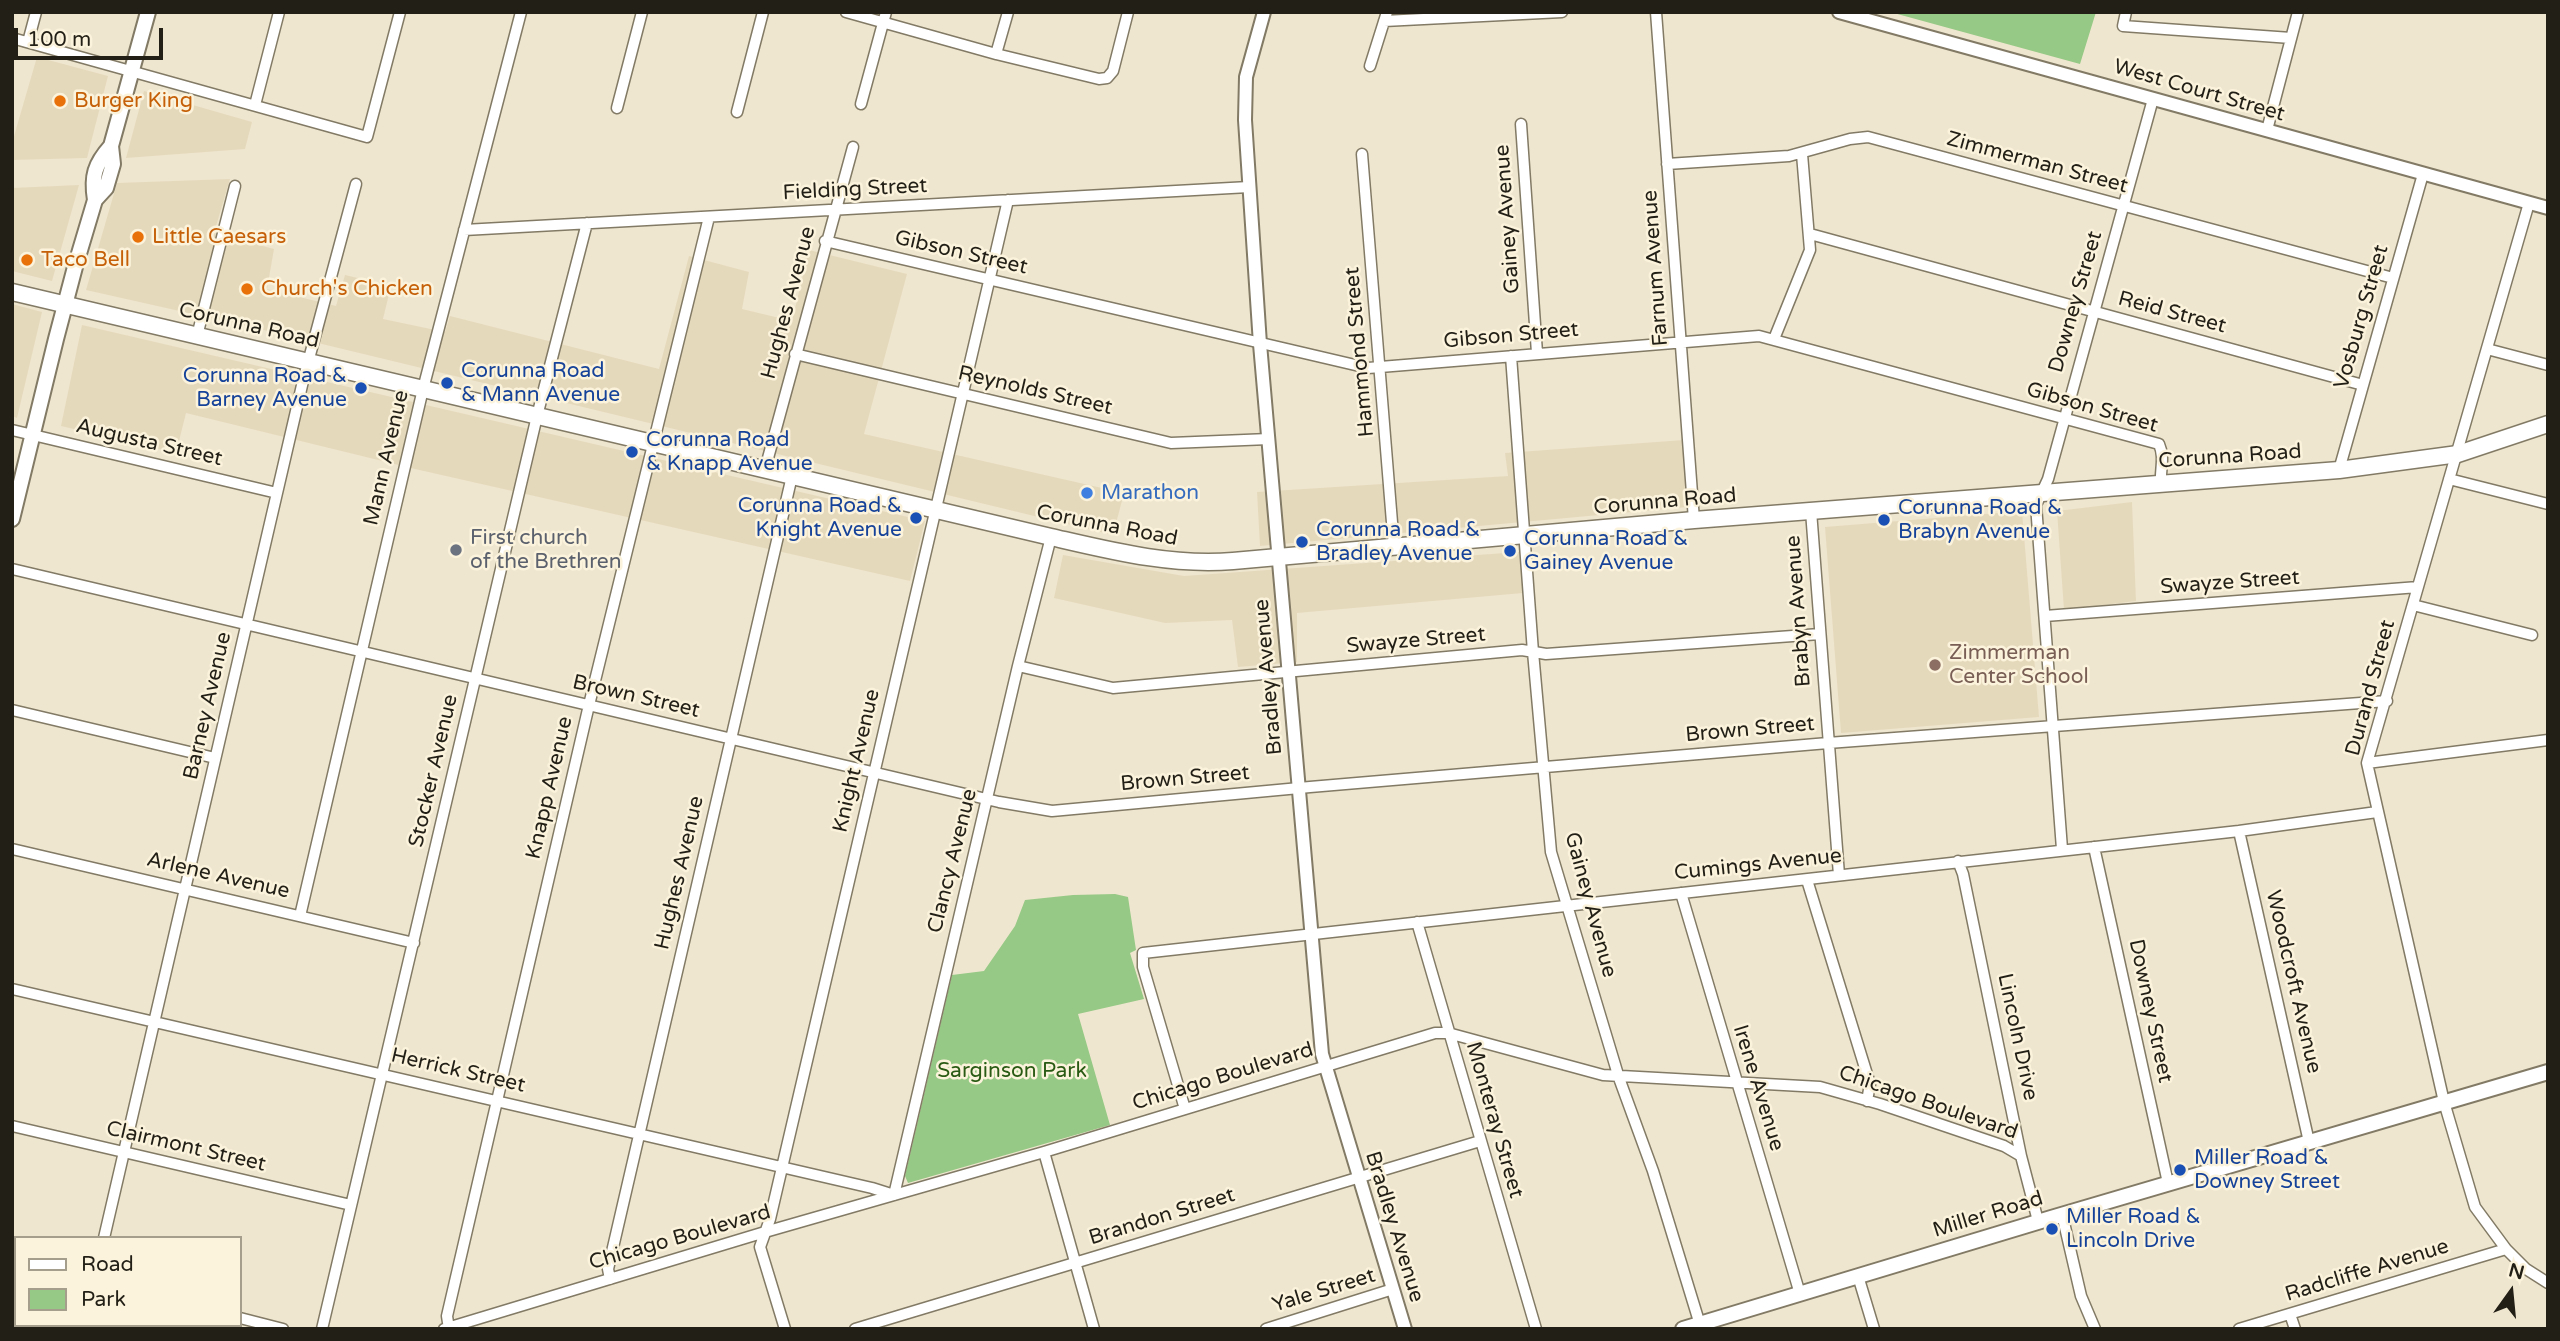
<!DOCTYPE html>
<style>
body{margin:0}
#map{position:relative;width:2560px;height:1341px;overflow:hidden;background:#efe6cf;font-family:"Varela Round",sans-serif}
canvas{display:block}
.frame{position:absolute;inset:0;border:14px solid #221f16;pointer-events:none}
.legend{position:absolute;left:14px;top:1236px;width:228px;height:91px;box-sizing:border-box;background:#fcf3dc;border:2px solid #a59e8d;margin:0;padding:9px 12px;list-style:none;font-size:21px;color:#221f16}
.legend li{display:flex;align-items:center;gap:14px;height:35px}
.legend b{width:35px;border:2px solid #a59e8d}
.north{position:absolute;left:2476px;top:1257px;width:70px;height:70px;-webkit-text-stroke:5px #fcf3dc;paint-order:stroke;rotate:15deg;font-size:19px;font-weight:700;line-height:28px;text-align:center;color:#221f16}
.north::after{content:'';display:block;margin:auto;width:24px;height:32px;background:#221f16;clip-path:polygon(50% 0,100% 100%,50% 72%,0 100%)}
.scale{position:absolute;left:14px;top:28px;width:149px;height:32px;box-sizing:border-box;border:4px solid #221f16;border-top:0;padding-left:9px;font-size:21px;line-height:24px;white-space:nowrap;color:#221f16;-webkit-text-stroke:5px #fcf3dc;paint-order:stroke}
</style>
<div id="map">
<canvas width="2560" height="1341"></canvas>
<div class="frame"></div>
<ul class="legend">
<li><b style="height:9px;background:#fff"></b>Road</li>
<li><b style="height:19px;background:#96c985"></b>Park</li>
</ul>
<div class="north">N</div>
<div class="scale">100 m</div>
</div>
<script>
const ctx = document.querySelector('canvas').getContext('2d');
ctx.lineJoin = 'round';
function paint(path, color) {
  ctx.fillStyle = color;
  ctx.fill(path, 'evenodd');
}
function stroke(path, color, width, dash) {
  ctx.strokeStyle = color;
  ctx.lineWidth = width;
  ctx.lineCap = dash ? 'butt' : 'round';
  ctx.setLineDash(dash || []);
  ctx.stroke(path);
}
function drawText(font, color, halo, rows, align = 'center') {
  ctx.font = font + ' "Varela Round",sans-serif';
  ctx.lineWidth = 5;
  ctx.setLineDash([]);
  ctx.textBaseline = 'middle';
  ctx.strokeStyle = halo;
  ctx.fillStyle = color;
  for (const [text, x, y, turn = 0] of rows) {
    ctx.save();
    ctx.translate(x, y);
    ctx.rotate((+turn || 0) * Math.PI / 180);
    ctx.textAlign = isNaN(turn) ? turn : align;
    if (halo) ctx.strokeText(text, 0, 0);
    ctx.fillText(text, 0, 0);
    ctx.restore();
  }
}
paint(new Path2D(`
 M37,57L108,76L87,158L12,160V143Z
 M144,91L252,122L245,149L126,158Z
 M230,179L214,233L274,249L267,289L336,306L345,275L391,286L383,319L445,332L450,316L659,369L689,256L749,272L742,309L792,321L809,250L907,274L864,434L1124,493L1113,535L264,330L86,290L117,183Z
 M79,185L52,281L12,271V188Z
 M12,304L42,312L17,418L12,416Z
 M82,325L925,521L910,581L415,469L186,413L176,453L61,426Z
 M1684,440L1687,507L1260,546L1257,492L1508,476L1505,453Z
 M2132,502L2136,601L2064,610L2057,511Z
 M2022,511L2039,717L1841,733L1825,527Z
 M1519,552L1523,593L1297,613V662L1238,667L1232,620L1165,623L1054,598L1063,555L1184,576Z`), '#e5d9bc');
paint(new Path2D(`
 M1890,12H2096L2080,64Z
 M1115,894L1128,897L1136,950L1130,953L1144,999L1078,1014L1110,1125L908,1183L905,1176L952,975L984,971L1015,926L1025,900L1073,895Z`), '#96c985');
const minor = new Path2D(`
 M846,12L996,54L1099,79L1107,78L1113,71L1128,12
 M1656,12L1694,520
 M2126,12L2123,26L2291,38
 M1384,21L1562,12
 M12,38L367,137L400,12
 M28,42L36,12
 M996,54L1008,12
 M1370,66L1387,12
 M861,104L886,12
 M255,105L279,12
 M617,108L642,12
 M737,112L763,12
 M1521,124L1537,353
 M2267,130L2298,12
 M1362,154L1394,547
 M1667,164L1789,156L1850,139L1868,137L2393,278
 M2529,203L2367,763L2444,1102L2475,1207L2506,1249L2526,1269L2548,1283
 M464,230L1249,187
 M1810,234L2363,385
 M825,241L1368,368L1759,336L2159,444C2165,458 2160,469 2161,483
 M197,336L235,186
 M1774,339L1810,250L1802,154
 M2487,349L2548,365
 M795,354L1171,443L1269,439
 M1511,356L1533,652L1551,852L1619,1078L1653,1171L1701,1328
 M12,430L277,493
 M765,469L853,147
 M2339,470L2423,174
 M2449,479L2548,504
 M1811,511L1839,875
 M12,569L999,802L1052,811L1310,787L1828,743L2387,701
 M2413,605L2532,635
 M2045,616L2418,587
 M1018,666L1113,688L1522,650L1546,654L1820,634
 M12,710L215,758
 M2367,763L2548,740
 M2239,831L2309,1142
 M2094,847L2168,1183
 M12,849L414,943
 M2062,849L2036,505L2048,479L2153,99
 M1958,861L1963,874L2021,1156L2038,1221
 M1807,880L1870,1084L1867,1101
 M1681,893L1800,1294
 M300,916L423,389L521,12
 M1417,922L1536,1329
 M12,989L872,1188L894,1195L1018,666L1051,537
 M1185,1109L1143,967V953L2239,831L2377,812
 M12,1126L351,1205
 M1044,1152L1094,1329
 M2062,1214L2081,1296L2095,1329
 M104,1238L303,381L356,184
 M12,1265L16,1266
 M1858,1276L1874,1329
 M610,1279L608,1269L792,476
 M2290,1314L2295,1329
 M240,1318L283,1329
 M82,1329L83,1325
 M322,1329L537,416L587,223
 M444,1329L765,1232L1044,1152L1435,1033H1448L1603,1075L1820,1087L1880,1104L2004,1146L2021,1156
 M449,1329L447,1316L589,705L709,217
 M785,1329L760,1247L770,1219L1008,200
 M855,1329L1480,1141
 M1266,1329L1393,1289
 M2239,1329L2506,1249`);
const tertiary = new Path2D(`
 M1264,12L1246,77L1245,120L1260,344L1322,1054L1405,1329
 M1839,12L2548,208`);
const secondary = new Path2D(`
 M95,200C91,176 95,164 111,146
 M12,519L56,339L75,267L95,200L106,188L113,164L111,146L148,12
 M1683,1329L2051,1218L2548,1072`);
const primary = new Path2D(`
 M12,292L1051,537C1112,551 1170,566 1233,561L1694,520L2339,470L2458,454L2548,424`);
stroke(minor, '#827a65', 13);
stroke(tertiary, '#827a65', 16);
stroke(secondary, '#827a65', 18);
stroke(primary, '#827a65', 19);
stroke(minor, '#fff', 10);
stroke(tertiary, '#fff', 12);
stroke(secondary, '#fff', 14);
stroke(primary, '#fff', 16);
for (const [x, y, r, color] of [
 [60,101,7,"#e8710a"],
 [138,237,7,"#e8710a"],
 [27,260,7,"#e8710a"],
 [247,289,7,"#e8710a"],
 [447,383,7,"#1a4fb4"],
 [361,388,7,"#1a4fb4"],
 [632,452,7,"#1a4fb4"],
 [1087,493,7,"#3f7fe0"],
 [916,518,7,"#1a4fb4"],
 [1884,520,7,"#1a4fb4"],
 [1302,542,7,"#1a4fb4"],
 [456,550,7,"#6b7280"],
 [1510,551,7,"#1a4fb4"],
 [1935,665,7,"#8d6e63"],
 [2180,1170,7,"#1a4fb4"],
 [2052,1229,7,"#1a4fb4"]
]) {
  const dot = new Path2D();
  dot.arc(x, y, r, 0, 2 * Math.PI);
  ctx.fillStyle = color;
  ctx.fill(dot);
  stroke(dot, '#fcf3dc', 2.5);
}
drawText('21px', '#221f16', '#fcf3dc', [
 ["West Court Street",2199,91,16],
 ["Zimmerman Street",2037,163,15],
 ["Fielding Street",855,190,-3],
 ["Gainey Avenue",1508,219,-94],
 ["Gibson Street",961,253,13],
 ["Farnum Avenue",1656,268,-94],
 ["Downey Street",2076,302,-74],
 ["Hughes Avenue",789,303,-75],
 ["Reid Street",2172,313,15],
 ["Vosburg Street",2362,317,-74],
 ["Corunna Road",249,326,13],
 ["Gibson Street",1511,336,-5],
 ["Hammond Street",1360,352,-95],
 ["Reynolds Street",1035,391,13],
 ["Gibson Street",2092,408,16],
 ["Augusta Street",149,443,13],
 ["Corunna Road",2230,457,-4],
 ["Mann Avenue",387,458,-77],
 ["Corunna Road",1665,502,-5],
 ["Corunna Road",1107,526,11],
 ["Swayze Street",2230,583,-4],
 ["Brabyn Avenue",1799,611,-94],
 ["Swayze Street",1416,641,-5],
 ["Bradley Avenue",1269,677,-95],
 ["Durand Street",2371,688,-75],
 ["Brown Street",636,697,13],
 ["Barney Avenue",208,706,-77],
 ["Brown Street",1750,730,-5],
 ["Knight Avenue",857,761,-77],
 ["Stocker Avenue",434,771,-77],
 ["Brown Street",1185,779,-5],
 ["Knapp Avenue",550,788,-77],
 ["Clancy Avenue",953,861,-76],
 ["Cumings Avenue",1758,865,-6],
 ["Hughes Avenue",680,873,-77],
 ["Arlene Avenue",218,876,13],
 ["Gainey Avenue",1590,905,75],
 ["Woodcroft Avenue",2293,982,77],
 ["Downey Street",2150,1011,78],
 ["Lincoln Drive",2017,1037,78],
 ["Herrick Street",458,1071,13],
 ["Chicago Boulevard",1223,1077,-17],
 ["Irene Avenue",1758,1088,73],
 ["Chicago Boulevard",1928,1103,19],
 ["Monteray Street",1494,1120,74],
 ["Clairmont Street",186,1147,13],
 ["Miller Road",1988,1215,-17],
 ["Brandon Street",1162,1217,-17],
 ["Bradley Avenue",1394,1227,73],
 ["Chicago Boulevard",680,1238,-16],
 ["Radcliffe Avenue",2367,1271,-17],
 ["Yale Street",1324,1291,-17]
]);
drawText('21px', '#c56008', '#fcf3dc', [
 ["Burger King",74,101],
 ["Little Caesars",152,237],
 ["Taco Bell",41,260],
 ["Church's Chicken",261,289]
], 'left');
drawText('21px', '#164399', '#fcf3dc', [
 ["Corunna Road",461,371],
 ["& Mann Avenue",461,395],
 ["Corunna Road &",347,376,"right"],
 ["Barney Avenue",347,400,"right"],
 ["Corunna Road",646,440],
 ["& Knapp Avenue",646,464],
 ["Corunna Road &",902,506,"right"],
 ["Knight Avenue",902,530,"right"],
 ["Corunna Road &",1898,508],
 ["Brabyn Avenue",1898,532],
 ["Corunna Road &",1316,530],
 ["Bradley Avenue",1316,554],
 ["Corunna Road &",1524,539],
 ["Gainey Avenue",1524,563],
 ["Miller Road &",2194,1158],
 ["Downey Street",2194,1182],
 ["Miller Road &",2066,1217],
 ["Lincoln Drive",2066,1241]
], 'left');
drawText('21px', '#366cbe', '#fcf3dc', [
 ["Marathon",1101,493]
], 'left');
drawText('21px', '#5b616d', '#fcf3dc', [
 ["First church",470,538],
 ["of the Brethren",470,562]
], 'left');
drawText('21px', '#785e54', '#fcf3dc', [
 ["Zimmerman",1949,653],
 ["Center School",1949,677]
], 'left');
drawText('21px', '#2a5b14', '#fcf3dc', [
 ["Sarginson Park",1012,1071]
]);
</script>
